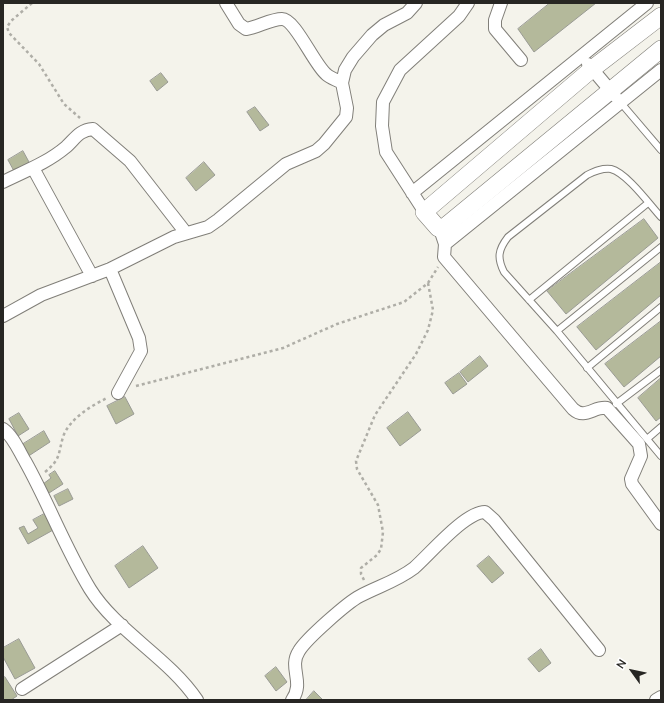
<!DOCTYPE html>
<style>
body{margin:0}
#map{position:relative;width:664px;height:703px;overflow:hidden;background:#f4f3eb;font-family:"Nunito Sans",sans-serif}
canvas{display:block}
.frame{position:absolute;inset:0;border:4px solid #272623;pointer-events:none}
.north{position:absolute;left:612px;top:651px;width:40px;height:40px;-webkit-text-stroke:3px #fff;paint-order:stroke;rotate:303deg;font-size:11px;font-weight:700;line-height:16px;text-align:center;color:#272623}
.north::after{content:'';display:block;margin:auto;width:14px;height:18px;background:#272623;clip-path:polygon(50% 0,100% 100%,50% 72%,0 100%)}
</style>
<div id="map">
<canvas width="664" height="703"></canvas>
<div class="frame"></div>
<div class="north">N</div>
</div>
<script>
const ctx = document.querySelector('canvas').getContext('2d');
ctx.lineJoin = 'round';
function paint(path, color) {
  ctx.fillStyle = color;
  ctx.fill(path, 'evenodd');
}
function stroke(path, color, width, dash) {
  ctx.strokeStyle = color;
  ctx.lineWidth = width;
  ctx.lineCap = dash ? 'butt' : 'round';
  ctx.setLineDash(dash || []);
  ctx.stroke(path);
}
const building = new Path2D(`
 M550,3H596L534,52L518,29Z
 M161,73L168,82L157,91L150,81Z
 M255,107L269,125L260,131L247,112Z
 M23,151L29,162L14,171L8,160Z
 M204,162L215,175L196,191L186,178Z
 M644,219L658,238L566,314L547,291Z
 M661,262V295L596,350L577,327Z
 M661,321V356L624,387L605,364Z
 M480,356L488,366L468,382L460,372Z
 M459,373L467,384L453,394L445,383Z
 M661,378V417L656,421L638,398Z
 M125,397L134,414L116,424L107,406Z
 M408,412L421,430L400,446L387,428Z
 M19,413L29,429L18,436L9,419Z
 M44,431L50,442L27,457L20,446Z
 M55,471L63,484L49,493L43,484L51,478L49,475Z
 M68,489L73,499L59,506L54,496Z
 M46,513L55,529L28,544L19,528L24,526L28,534L38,528L33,520Z
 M143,546L158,568L129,588L115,566Z
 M489,556L504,573L492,583L477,566Z
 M19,639L35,668L15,679L3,657V648Z
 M541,649L551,663L539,672L528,659Z
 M276,667L287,682L276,691L265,676Z
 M5,677L17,696L11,700H3V678Z
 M314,691L323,700H306Z`);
paint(building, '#b4b99b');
stroke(building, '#999a94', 1);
const lane = new Path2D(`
 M621,103L661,150
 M661,217C650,205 627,173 611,169C602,168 595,171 587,175L508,237C498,250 497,258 504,272L557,331L661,456
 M529,300L648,203
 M557,331L661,247
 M587,368L661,307
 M616,404L661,370
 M647,439L661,427`);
const street = new Path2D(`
 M226,3L239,24L246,29C258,27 271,19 282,19C295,19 314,64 326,74C330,78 337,80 342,83
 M501,3L495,20V29L521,60
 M588,64L615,96
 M33,168L92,276
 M3,182C25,171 47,163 66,147C75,139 79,130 93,129L130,161L186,233
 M412,193L647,3
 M424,211L386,152L382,126L383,102L400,70L459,16L468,3
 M440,229L445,244L444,257L573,409C585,420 594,406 607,408L639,444L641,456L631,479L632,484L661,524
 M445,244L661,70
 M110,269L139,338L141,351L118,393
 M3,316L41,295L110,269L174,237L208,227L218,220L286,164L316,151L324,144L346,117L347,108L342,83L345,70L353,57L372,35L384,25L407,13L416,3
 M3,429C13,436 19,451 25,461C48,502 65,548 90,589C116,631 169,658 197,700
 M22,689L122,625
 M292,700C305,682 288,668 299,651C306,639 348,602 360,596C379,586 397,581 414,568C430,554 465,512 485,512L494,520L599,650
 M656,700L661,697`);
const secondary = new Path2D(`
 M661,16L592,69L424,212L438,228L442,229L661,49`);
stroke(lane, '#817f79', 8);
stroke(street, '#817f79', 14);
stroke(secondary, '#817f79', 18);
stroke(new Path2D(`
 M32,3L11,21L7,27L9,33L39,64L64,104L80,118
 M136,386L283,348L337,324L404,302L428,283L438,267
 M45,472C61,459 58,454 63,437C69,419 91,406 107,398
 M364,580L361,574V568L377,555L381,549L383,532L378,505L357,469L356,461L375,415L416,354L428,330L433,310L428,283`), '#afaea7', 2.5, [3, 3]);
stroke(lane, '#fff', 6);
stroke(street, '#fff', 12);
stroke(secondary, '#fff', 17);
</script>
